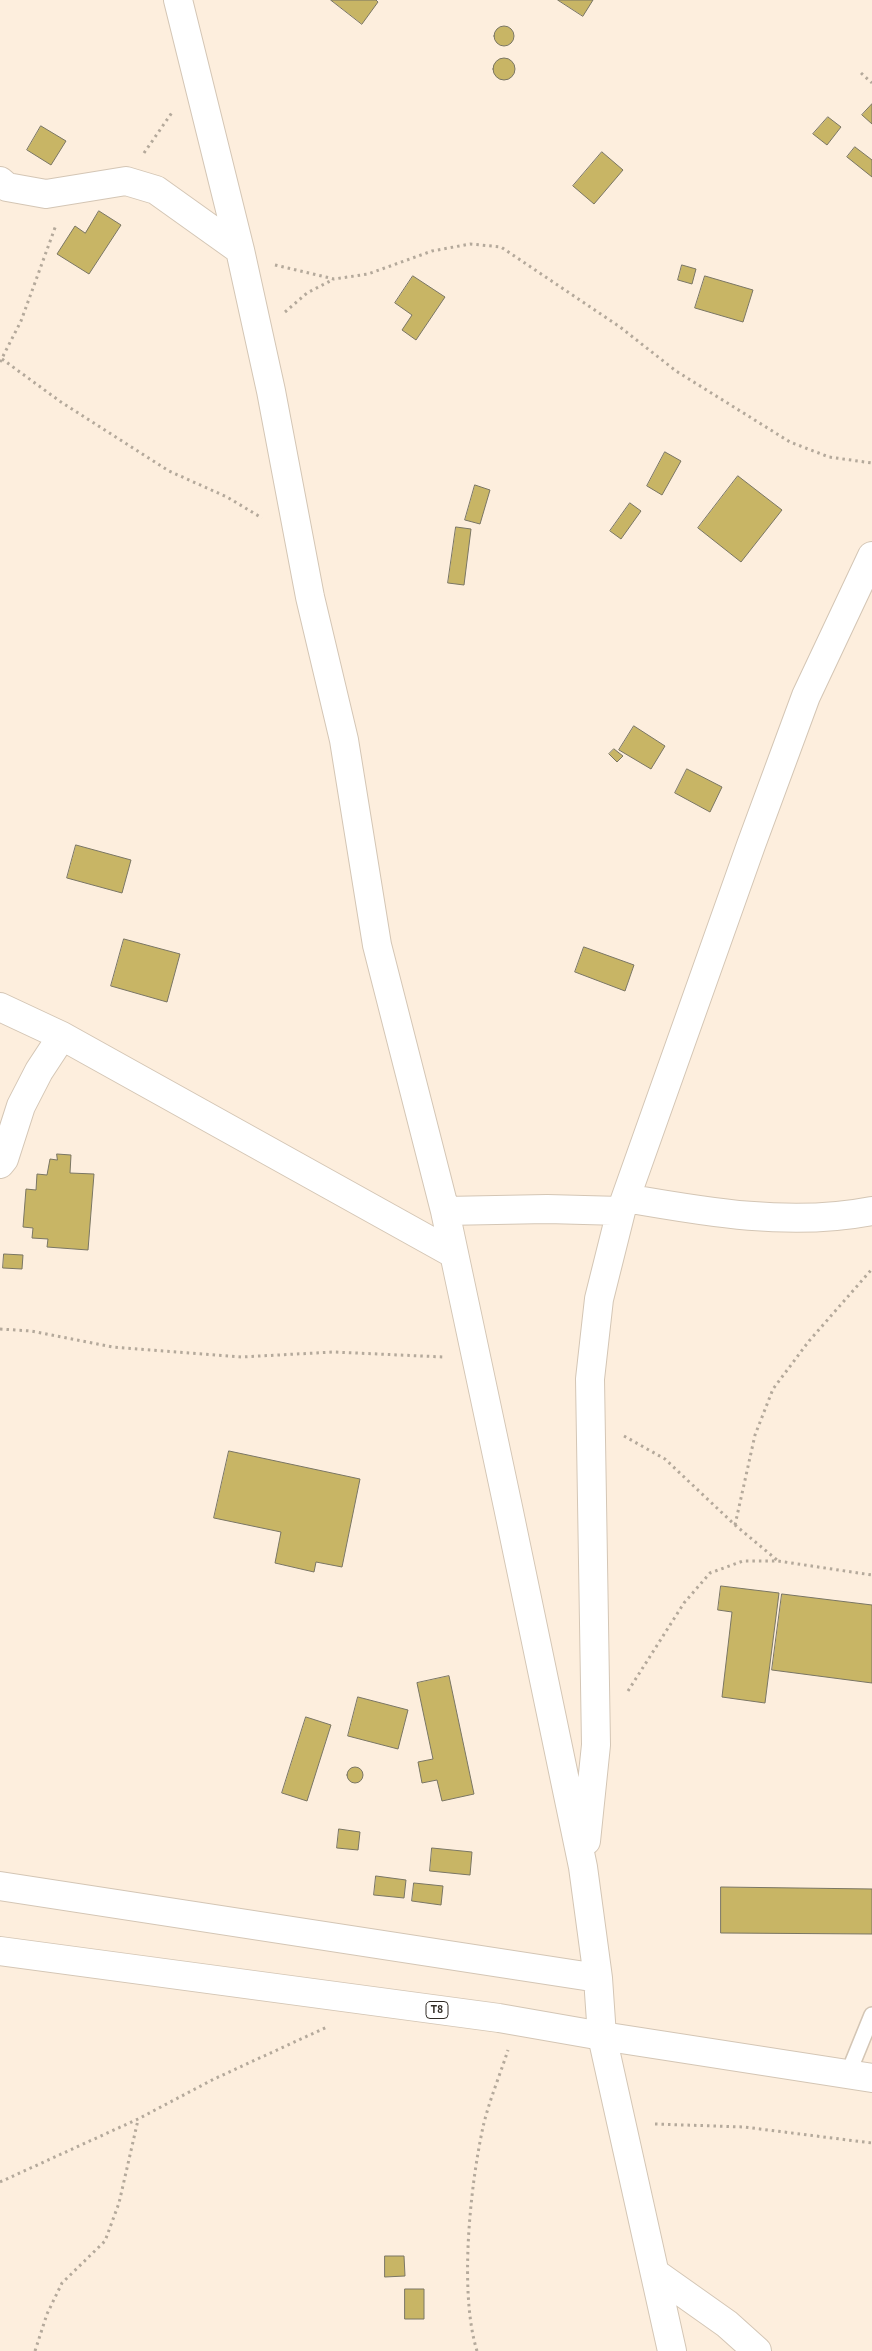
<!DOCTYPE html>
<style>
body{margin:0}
canvas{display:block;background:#fdeedd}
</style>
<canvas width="872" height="2351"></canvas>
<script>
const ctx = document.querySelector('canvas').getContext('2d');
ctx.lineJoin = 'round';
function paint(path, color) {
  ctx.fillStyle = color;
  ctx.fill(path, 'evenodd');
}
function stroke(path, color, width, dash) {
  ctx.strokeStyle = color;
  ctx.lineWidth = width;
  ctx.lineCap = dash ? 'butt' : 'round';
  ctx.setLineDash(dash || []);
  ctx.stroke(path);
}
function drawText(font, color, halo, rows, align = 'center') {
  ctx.font = font + ' "PT Sans",sans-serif';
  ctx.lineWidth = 4;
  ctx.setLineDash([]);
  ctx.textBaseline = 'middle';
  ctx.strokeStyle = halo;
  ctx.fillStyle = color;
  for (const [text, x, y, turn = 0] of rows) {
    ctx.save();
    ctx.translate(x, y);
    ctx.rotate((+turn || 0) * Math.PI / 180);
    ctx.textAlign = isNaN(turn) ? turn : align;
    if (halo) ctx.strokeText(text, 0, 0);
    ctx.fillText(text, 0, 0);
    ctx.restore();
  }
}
const building = new Path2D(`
 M331,0H376L378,2L362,24Z
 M558,0H593L583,16Z
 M494 36a10 10 0 1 1 20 0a10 10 0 1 1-20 0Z
 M493 69a11 11 0 1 1 22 0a11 11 0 1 1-22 0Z
 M872,104V124L862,115Z
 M828,117L841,127L827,145L813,134Z
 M41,126L66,141L51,165L27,150Z
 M855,147L872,160V177L847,157Z
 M602,152L623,170L594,204L573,186Z
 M99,211L121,225L89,274L57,254L75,226L85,233Z
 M682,265L696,269L692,284L678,280Z
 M413,276L445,297L416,340L402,330L412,315L395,303Z
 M705,276L753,290L743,322L695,308Z
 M665,452L681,461L662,495L647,486Z
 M738,476L782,510L741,562L698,528Z
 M475,485L490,490L480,524L465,520Z
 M630,503L641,511L621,539L610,531Z
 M456,527L471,529L464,585L448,583Z
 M634,726L665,746L651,769L619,750Z
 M614,749L623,756L617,762L609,754Z
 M687,769L722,787L710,812L675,793Z
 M76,845L131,860L122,893L67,878Z
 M124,939L180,954L167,1002L111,986Z
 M584,947L634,965L625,991L575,972Z
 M57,1154L71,1155L70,1173L94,1174L88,1250L47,1247L48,1239L32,1238L33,1228L23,1227L26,1189L36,1190L37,1174L47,1175L50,1159L57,1160Z
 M4,1254L23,1255L22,1269L3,1268Z
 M229,1451L360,1479L342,1567L316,1562L314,1572L275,1563L281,1532L214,1518Z
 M721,1586L779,1593L765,1703L722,1697L732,1612L718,1610Z
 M782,1594L872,1605V1683L772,1670Z
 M449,1676L474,1794L442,1801L437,1780L422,1783L418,1762L433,1759L417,1683Z
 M358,1697L408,1710L398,1749L348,1736Z
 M306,1717L331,1725L307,1801L282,1793Z
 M347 1775a8 8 0 1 1 16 0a8 8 0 1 1-16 0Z
 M339,1829L360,1832L358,1850L337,1848Z
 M432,1848L472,1852L470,1875L430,1871Z
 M376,1876L406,1880L404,1898L374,1895Z
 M414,1883L443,1886L441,1905L412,1901Z
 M721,1887L872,1889V1934L721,1933Z
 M385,2256H404L405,2276L385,2277Z
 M405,2289H424V2319H405Z`);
paint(building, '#c8b565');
stroke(building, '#7a7664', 1);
const lane = new Path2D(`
 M848,2074L872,2015`);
const street = new Path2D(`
 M178,0L240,250L271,391L310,597L344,740L377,945L445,1211L508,1507L583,1867L598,1978L602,2036L672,2351
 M0,181L7,187L46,194L126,181L156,190L240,250
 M0,1007L62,1036L454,1254
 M0,1164L4,1159L21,1106L39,1071L62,1036
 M626,1198C706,1212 791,1227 872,1211
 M445,1211L547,1209L621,1211
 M586,1841L596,1745L590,1379L599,1299L621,1211L751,845L806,696L872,556
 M0,1886L598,1978
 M655,2273L727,2324L757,2351`);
const primary = new Path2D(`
 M0,1951L499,2018L602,2036L872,2078`);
stroke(lane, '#d4c6b5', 18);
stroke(street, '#d4c6b5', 30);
stroke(primary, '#d4c6b5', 30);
stroke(new Path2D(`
 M861,73L872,83
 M144,153L173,111
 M275,265L334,279L368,274L432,251L470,244L501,247L620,327L676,371L790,442L829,457L872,463
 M285,312L307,293L334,279
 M2,359L61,402L169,471L227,497L262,518
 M0,362L21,321L56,225
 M0,1329L31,1331L113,1347L241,1357L334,1352L443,1357
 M624,1436L665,1459L735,1525L777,1560
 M735,1525L755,1435L773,1389L809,1341L872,1269
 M628,1691L684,1603L710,1573L743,1561H778L872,1575
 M655,2124L744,2127L872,2143
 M0,2182L138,2119L214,2079L327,2027
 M35,2351L47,2314L62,2283L105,2241L119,2203L138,2120
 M477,2351C459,2293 470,2187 483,2127C489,2101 500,2075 508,2050`), '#b4a99b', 3, [2.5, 4]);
stroke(lane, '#fff', 15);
stroke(street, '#fff', 28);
stroke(primary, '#fff', 28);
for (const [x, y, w] of [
 [437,2010,22]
]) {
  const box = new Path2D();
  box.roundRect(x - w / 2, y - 8.5, w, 17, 4);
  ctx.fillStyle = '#fff';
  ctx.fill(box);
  stroke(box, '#322d26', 1);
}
drawText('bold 11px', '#322d26', null, [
 ["T8",437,2010]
]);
</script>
